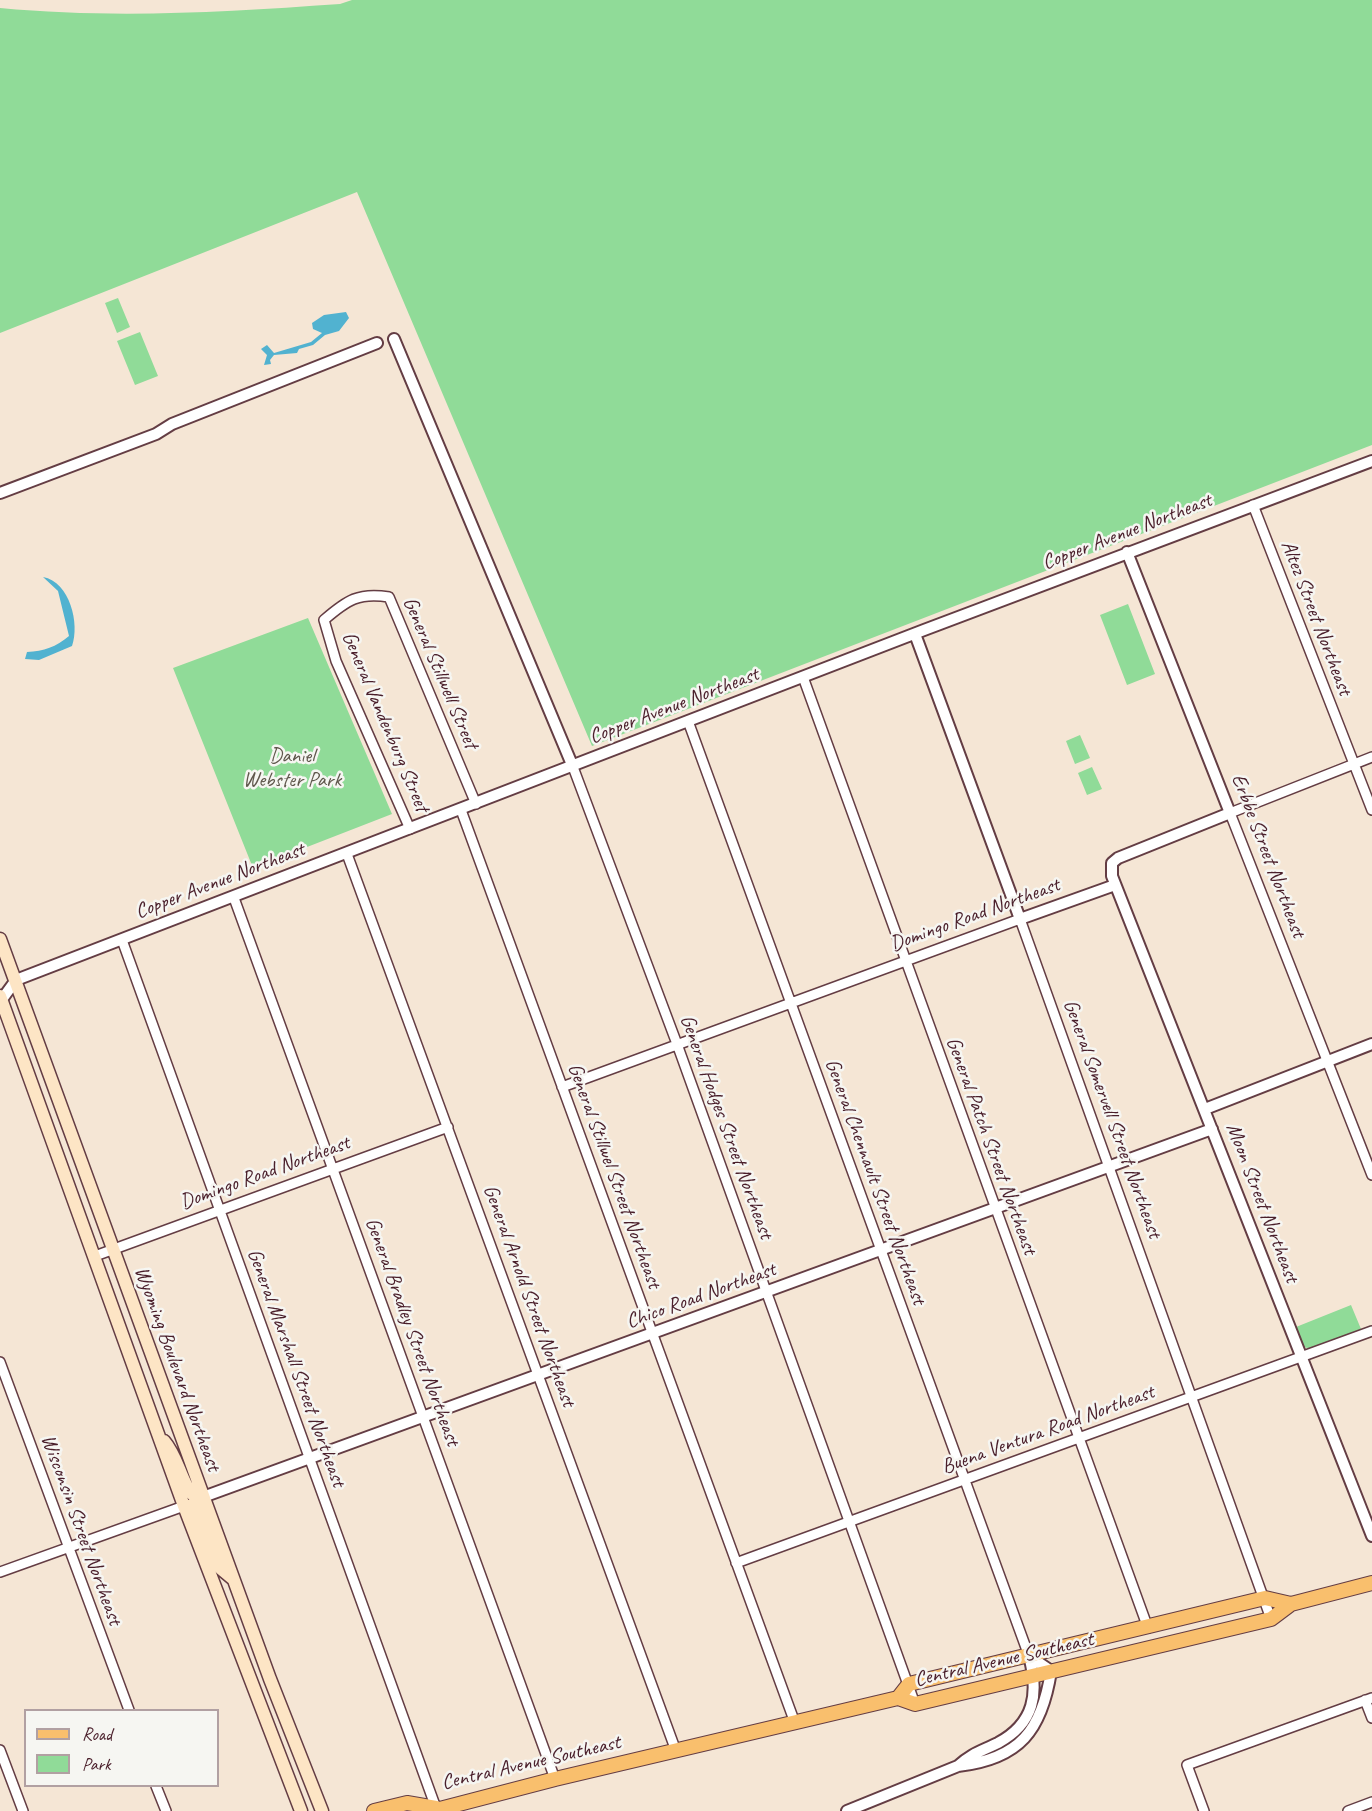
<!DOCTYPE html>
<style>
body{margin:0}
#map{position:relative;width:1372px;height:1811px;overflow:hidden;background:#f5e6d5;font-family:Caveat,sans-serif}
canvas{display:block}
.legend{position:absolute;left:24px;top:1709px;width:195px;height:78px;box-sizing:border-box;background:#f6f6f2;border:2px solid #b1a0a2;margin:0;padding:8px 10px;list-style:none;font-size:18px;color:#4a1f2b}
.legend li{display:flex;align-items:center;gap:12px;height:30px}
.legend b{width:30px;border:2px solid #b1a0a2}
</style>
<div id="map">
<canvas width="1372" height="1811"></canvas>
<ul class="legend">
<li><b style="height:8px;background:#f9bf6d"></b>Road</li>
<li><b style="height:16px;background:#90db98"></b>Park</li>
</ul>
</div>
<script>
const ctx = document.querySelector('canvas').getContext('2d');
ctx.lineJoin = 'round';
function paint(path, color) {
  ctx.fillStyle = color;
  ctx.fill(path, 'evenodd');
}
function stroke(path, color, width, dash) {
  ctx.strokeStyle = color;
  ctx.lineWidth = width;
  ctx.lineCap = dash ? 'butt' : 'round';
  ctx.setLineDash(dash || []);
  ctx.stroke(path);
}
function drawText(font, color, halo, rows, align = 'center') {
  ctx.font = font + ' Caveat,sans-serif';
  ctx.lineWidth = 5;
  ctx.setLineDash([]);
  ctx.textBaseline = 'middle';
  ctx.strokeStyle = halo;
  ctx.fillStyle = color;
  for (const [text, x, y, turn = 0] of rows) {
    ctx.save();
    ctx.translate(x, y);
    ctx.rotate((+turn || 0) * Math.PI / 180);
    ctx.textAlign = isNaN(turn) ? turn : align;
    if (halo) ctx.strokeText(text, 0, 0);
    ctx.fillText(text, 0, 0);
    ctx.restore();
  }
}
paint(new Path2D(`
 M352,0H1372V445L592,746L357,192L0,333V8C116,19 225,12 340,4Z
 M118,298L130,327L117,333L105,303Z
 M140,332L158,376L135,385L117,341Z
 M1128,604L1155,674L1127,685L1100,615Z
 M308,618L392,814L253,868L173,668Z
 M1080,735L1090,758L1075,764L1066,741Z
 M1092,767L1102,789L1087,795L1078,773Z
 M1351,1305L1361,1329L1311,1349L1304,1347L1296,1327Z`), '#90db98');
paint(new Path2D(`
 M346,312L349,318L339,331L325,335L313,345L299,349L297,353L274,355L270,360L271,364L264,365L267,355L261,349L267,345L274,353L311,342L322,333L313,329L312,323L324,315Z
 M43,577C70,582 80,624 72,646L39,660L25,659L27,652C44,651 56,647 69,636L58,591Z`), '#51b2d0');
const minor = new Path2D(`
 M1253,505L1372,810
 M803,677L1148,1628
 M688,721L1029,1656
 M1372,757L1230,813L1372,1175
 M573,767L677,1044L915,1704
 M461,810L795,1723
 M410,829L336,661L324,620C347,600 359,592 389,597L476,804
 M347,854L676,1751
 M234,898L555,1779
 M122,940L436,1808
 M562,1087L1020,919L1271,1619
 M95,1256L448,1127
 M0,1362L129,1710
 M736,1563L1372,1331
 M0,1572L184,1506
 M1365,1700L1372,1718
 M0,1750L23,1811
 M156,1786L166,1811
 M1204,1811L1187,1765L1372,1698
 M1348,1811L1372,1802`);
const tertiary = new Path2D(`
 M394,339L573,767
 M0,493L156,434L172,424L377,343
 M1127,552L1230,813L1118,858L1112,863V876L1372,1536
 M915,634L1020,919L1115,885
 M0,1002L16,980L924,630L1372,461
 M1205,1109L1372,1044
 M203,1497L1212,1129
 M958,1766C972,1753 982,1751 998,1743C1035,1723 1039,1693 1029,1656
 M847,1811L958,1766C1020,1759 1042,1730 1051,1671L1029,1656`);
const secondary = new Path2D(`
 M0,939L270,1679L322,1811
 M0,996L184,1506L301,1811
 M164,1441C179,1458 181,1485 196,1498L203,1497
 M184,1506H193L197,1509L221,1569L233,1579`);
const primary = new Path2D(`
 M898,1698L909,1684L1265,1598L1291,1604
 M374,1811L407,1803L436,1808
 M432,1811L555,1779L898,1698L915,1704L1271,1619L1291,1604L1372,1583`);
stroke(minor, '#643d44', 12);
stroke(tertiary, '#643d44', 14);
stroke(secondary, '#643d44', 15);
stroke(primary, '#643d44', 16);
stroke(minor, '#fff', 9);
stroke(tertiary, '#fff', 10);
stroke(secondary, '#fde5c5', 12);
stroke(primary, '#f9bf6d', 14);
drawText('21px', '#4a1f2b', '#f6f6f2', [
 ["Copper Avenue Northeast",1127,532,-21],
 ["Altez Street Northeast",1316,618,69],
 ["General Stillwell Street",440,673,67],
 ["Copper Avenue Northeast",674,706,-21],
 ["General Vandenburg Street",385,722,67],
 ["Erbbe Street Northeast",1268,856,69],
 ["Copper Avenue Northeast",220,881,-21],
 ["Domingo Road Northeast",975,915,-20],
 ["General Somervell Street Northeast",1112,1119,70],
 ["General Hodges Street Northeast",726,1127,70],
 ["General Patch Street Northeast",991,1146,70],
 ["Domingo Road Northeast",265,1173,-20],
 ["General Stillwel Street Northeast",614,1176,70],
 ["General Chennault Street Northeast",875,1182,70],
 ["Moon Street Northeast",1262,1203,69],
 ["General Arnold Street Northeast",529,1296,70],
 ["Chico Road Northeast",701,1296,-20],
 ["General Bradley Street Northeast",412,1332,70],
 ["General Marshall Street Northeast",296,1368,70],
 ["Wyoming Boulevard Northeast",177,1369,70],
 ["Buena Ventura Road Northeast",1048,1430,-20],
 ["Wisconsin Street Northeast",81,1530,70],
 ["Central Avenue Southeast",1004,1660,-13],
 ["Central Avenue Southeast",531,1763,-13]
]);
drawText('21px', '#5f574c', '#f6f6f2', [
 ["Daniel",292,756],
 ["Webster Park",292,780]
]);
</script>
